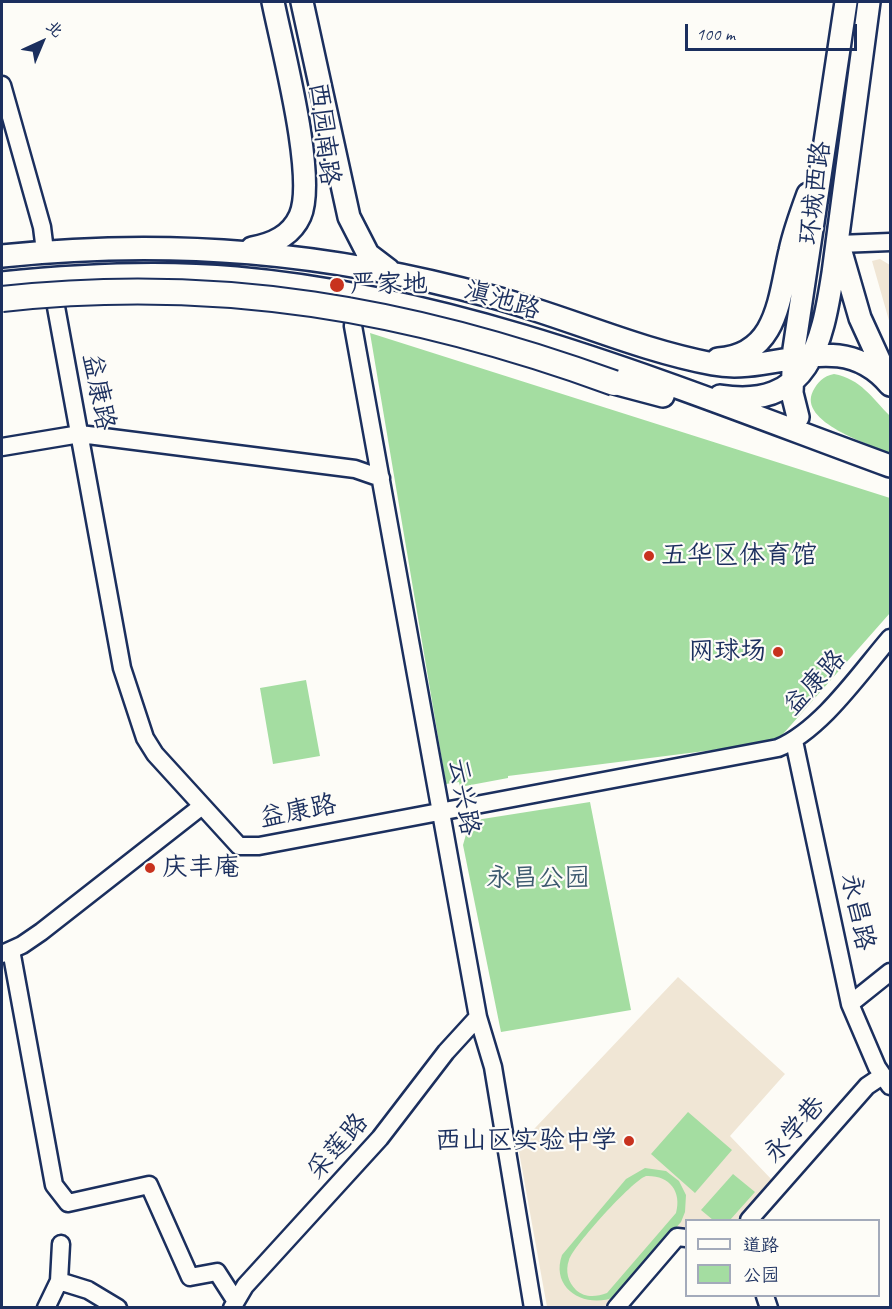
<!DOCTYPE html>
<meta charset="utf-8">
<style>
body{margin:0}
#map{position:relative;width:892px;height:1309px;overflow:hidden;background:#fdfcf7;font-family:Caveat,"LXGW WenKai TC",sans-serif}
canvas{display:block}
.frame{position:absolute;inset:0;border:3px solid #1b2f5e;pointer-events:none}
.legend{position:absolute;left:685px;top:1219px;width:195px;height:78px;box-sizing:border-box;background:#fdfcf7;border:2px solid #a3aaba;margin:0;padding:8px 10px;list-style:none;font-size:18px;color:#1b2f5e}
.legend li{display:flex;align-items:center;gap:12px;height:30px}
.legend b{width:30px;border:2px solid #a3aaba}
.north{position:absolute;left:12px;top:12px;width:60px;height:60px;-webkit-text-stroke:4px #fdfcf7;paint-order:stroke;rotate:44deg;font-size:16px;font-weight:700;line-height:24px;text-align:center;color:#1b2f5e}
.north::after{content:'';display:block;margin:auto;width:21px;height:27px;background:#1b2f5e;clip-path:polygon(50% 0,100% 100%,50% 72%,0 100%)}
.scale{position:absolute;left:685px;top:24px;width:172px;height:27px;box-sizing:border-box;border:3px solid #1b2f5e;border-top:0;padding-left:8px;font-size:18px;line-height:21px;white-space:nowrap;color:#1b2f5e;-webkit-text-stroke:4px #fdfcf7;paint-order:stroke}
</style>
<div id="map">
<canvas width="892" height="1309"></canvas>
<div class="frame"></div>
<ul class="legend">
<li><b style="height:8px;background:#fdfcf7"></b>道路</li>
<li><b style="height:16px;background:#a4dda1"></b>公园</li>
</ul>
<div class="north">北</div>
<div class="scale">100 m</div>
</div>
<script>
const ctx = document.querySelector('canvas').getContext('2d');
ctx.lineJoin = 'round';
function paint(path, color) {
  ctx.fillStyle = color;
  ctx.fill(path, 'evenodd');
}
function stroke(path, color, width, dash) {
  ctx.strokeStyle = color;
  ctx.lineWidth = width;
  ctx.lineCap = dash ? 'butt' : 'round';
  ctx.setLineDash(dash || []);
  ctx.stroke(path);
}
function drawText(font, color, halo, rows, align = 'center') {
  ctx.font = font + ' Caveat,"LXGW WenKai TC",sans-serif';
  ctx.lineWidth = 4.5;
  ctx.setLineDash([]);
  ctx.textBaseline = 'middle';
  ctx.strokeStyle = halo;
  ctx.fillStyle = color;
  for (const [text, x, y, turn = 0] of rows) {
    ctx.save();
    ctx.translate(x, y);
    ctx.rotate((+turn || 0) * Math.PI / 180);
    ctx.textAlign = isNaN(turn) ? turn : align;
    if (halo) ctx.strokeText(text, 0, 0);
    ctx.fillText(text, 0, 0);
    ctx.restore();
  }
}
paint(new Path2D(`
 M880,259L890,265V324L872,261Z
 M678,977L785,1074L730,1136L773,1181L738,1220H686V1233L605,1307H547L518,1146Z`), '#f0e6d5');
paint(new Path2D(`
 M370,333L890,498V613L776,742L508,776V778L460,787L459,782L446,784Z
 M834,374C861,379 872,398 890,416V453C871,445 797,422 813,391C818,382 823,376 834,374Z
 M306,680L320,756L273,764L260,688Z
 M590,802L631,1010L501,1032L463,845L467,831L476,820Z
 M688,1112L732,1150L695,1193L651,1154Z
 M645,1168L666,1171L679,1181L686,1195L685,1212L681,1222L615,1297C585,1309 550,1289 562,1255L626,1179ZM646,1176C669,1175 682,1191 676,1213L607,1293C596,1297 585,1298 576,1290C568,1282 565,1271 569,1260C574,1245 632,1181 646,1176Z
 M733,1174L755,1192L730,1220H713L701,1210Z`), '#a4dda1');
const minor = new Path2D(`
 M2,85L42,227L45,251
 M839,244L890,242
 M52,285L122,668L145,738L155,754L239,846H259L778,748C822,729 859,674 890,638
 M355,302L353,326L478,1017L493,1067L533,1308
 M2,447L80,434L355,469L381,478
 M794,741L850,1004L877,1067L890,1086
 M11,950L54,1185L68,1203L149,1185L190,1277L217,1272L235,1300
 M2,954L22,945L41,932L202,806
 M850,1004L890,972
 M749,1220L867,1086L882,1076
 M59,1281L61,1244
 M765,1296L769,1308
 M46,1308L59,1281L88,1290L118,1308
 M232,1308L245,1286L380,1138L446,1052L478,1017
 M616,1308L677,1237L686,1238`);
const major = new Path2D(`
 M302,2L349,217L368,254L389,270
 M252,248C273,244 291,236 300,216C317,178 282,47 273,2
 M841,252L860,318L887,377
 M2,256C172,238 328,252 493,297C567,317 638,350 713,364C775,376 840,325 890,385
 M2,283C79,275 158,271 236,278C465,298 677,388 890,466
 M718,359C778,355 779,297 790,251C794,232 801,213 808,194
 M614,383L663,396
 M720,396C809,410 822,344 833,273L869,2
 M798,417L792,393L794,349L846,2`);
stroke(minor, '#1b2f5e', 21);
stroke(major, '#1b2f5e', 26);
stroke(minor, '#fdfcf7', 16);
stroke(major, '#fdfcf7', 21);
const highwayBridge = new Path2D(`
 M2,299C219,275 410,309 614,383`);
stroke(highwayBridge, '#1b2f5e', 28, []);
stroke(highwayBridge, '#fdfcf7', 24);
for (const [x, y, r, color] of [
 [337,285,8,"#c8321e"],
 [649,556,6,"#c8321e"],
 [778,652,6,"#c8321e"],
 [150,868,6,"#c8321e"],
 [629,1141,6,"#c8321e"]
]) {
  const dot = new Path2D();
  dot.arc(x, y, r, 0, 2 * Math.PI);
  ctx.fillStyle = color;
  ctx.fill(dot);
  stroke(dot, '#fdfcf7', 2);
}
drawText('26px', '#1b2f5e', '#fdfcf7', [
 ["西园南路",323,134,83],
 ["环城西路",816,193,-83],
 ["滇池路",502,301,16],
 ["益康路",98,392,79],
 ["益康路",815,683,-47],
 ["云兴路",463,797,80],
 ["益康路",298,812,-11],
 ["永昌路",857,912,78],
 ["永学巷",795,1130,-49],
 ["采莲路",338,1147,-49]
]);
drawText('26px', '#1b2f5e', '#fdfcf7', [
 ["严家地",350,285],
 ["五华区体育馆",661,556],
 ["网球场",766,652,"right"],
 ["庆丰庵",162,868],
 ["西山区实验中学",617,1141,"right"]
], 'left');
drawText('26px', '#3d5a6f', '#fdfcf7', [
 ["永昌公园",538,879]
]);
</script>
